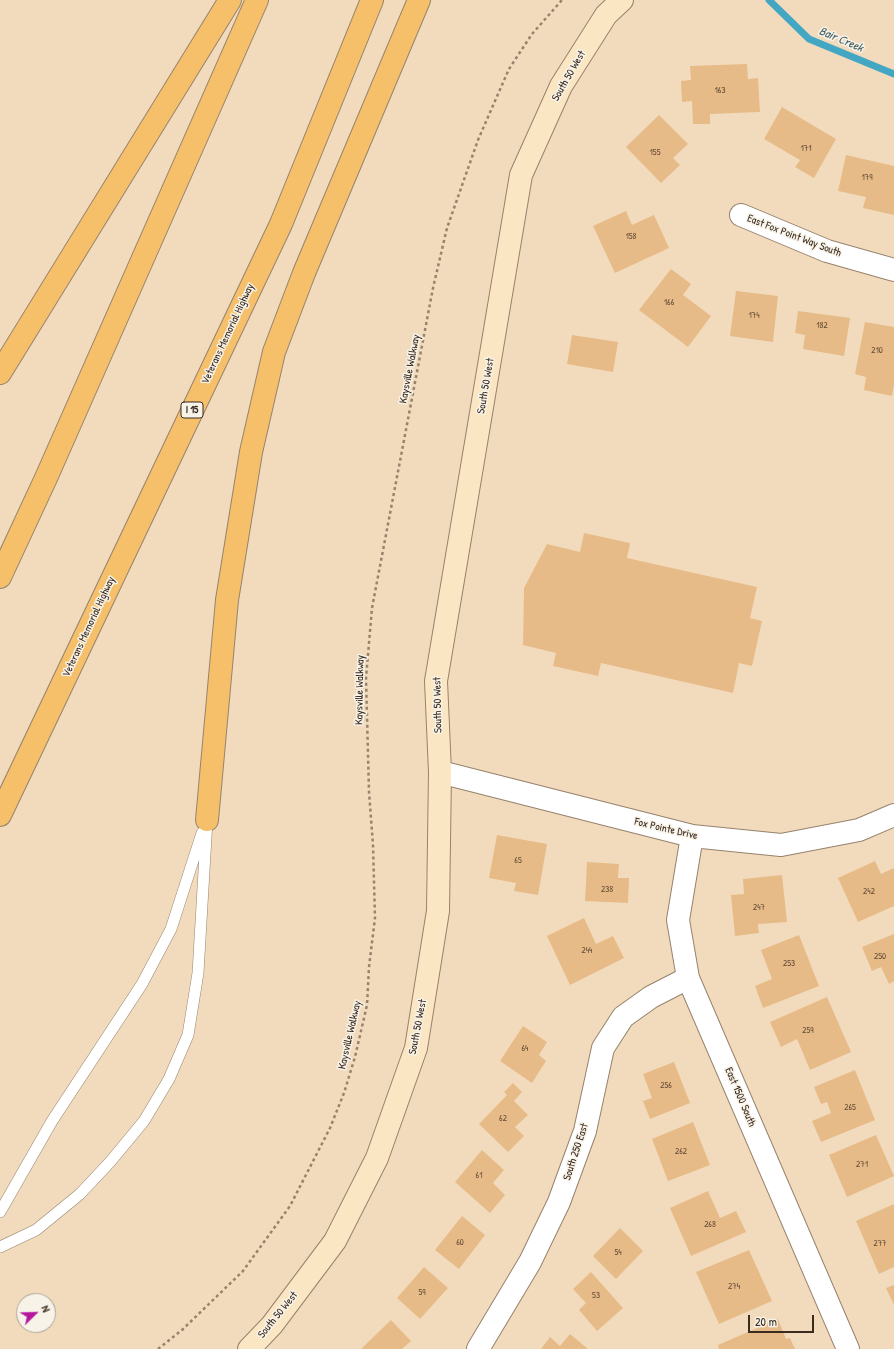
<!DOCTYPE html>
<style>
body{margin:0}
#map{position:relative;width:894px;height:1349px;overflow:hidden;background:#f2dbbc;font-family:"Patrick Hand",sans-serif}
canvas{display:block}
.north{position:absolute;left:16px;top:1293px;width:40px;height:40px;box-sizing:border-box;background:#f7f3e8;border:1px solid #aca397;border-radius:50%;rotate:67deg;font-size:11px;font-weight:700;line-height:16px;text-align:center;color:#3b2a1e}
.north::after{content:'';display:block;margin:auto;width:14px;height:18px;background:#b5179e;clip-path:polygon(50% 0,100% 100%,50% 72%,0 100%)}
.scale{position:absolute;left:748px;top:1315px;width:66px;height:18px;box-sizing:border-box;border:2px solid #3b2a1e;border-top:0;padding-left:5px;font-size:12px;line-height:14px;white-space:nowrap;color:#3b2a1e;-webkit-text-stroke:3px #f7f3e8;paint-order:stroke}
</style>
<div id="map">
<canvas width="894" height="1349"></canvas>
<div class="north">N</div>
<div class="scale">20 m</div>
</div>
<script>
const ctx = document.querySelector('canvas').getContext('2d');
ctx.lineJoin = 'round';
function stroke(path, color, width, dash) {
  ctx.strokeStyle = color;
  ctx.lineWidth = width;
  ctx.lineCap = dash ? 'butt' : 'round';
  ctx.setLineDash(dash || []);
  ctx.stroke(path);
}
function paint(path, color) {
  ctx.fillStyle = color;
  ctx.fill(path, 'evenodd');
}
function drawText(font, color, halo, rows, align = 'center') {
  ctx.font = font + ' "Patrick Hand",sans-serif';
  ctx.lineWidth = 3;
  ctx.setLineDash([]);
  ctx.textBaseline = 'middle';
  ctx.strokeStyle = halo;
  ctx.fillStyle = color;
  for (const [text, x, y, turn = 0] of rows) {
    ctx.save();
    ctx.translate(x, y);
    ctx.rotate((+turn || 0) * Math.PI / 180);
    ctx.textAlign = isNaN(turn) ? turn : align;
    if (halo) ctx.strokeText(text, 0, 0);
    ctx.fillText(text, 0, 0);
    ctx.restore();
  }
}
stroke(new Path2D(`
 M769,0L809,39L894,74`), '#43a7c3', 7);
paint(new Path2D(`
 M747,64L748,79L758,78L760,112L710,114V124H693L692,101L682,102L681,81L691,80L690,66Z
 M782,107L836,139L814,178L795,167L800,160L764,139Z
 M659,115L688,144L673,158L680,165L661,183L626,147Z
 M846,155L894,166V215L863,208L866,197L838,191Z
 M626,211L632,225L654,215L669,248L615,273L593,226Z
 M671,269L691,284L683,295L711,316L688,347L639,310Z
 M736,291L778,296L773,342L730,336Z
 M798,311L850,318L844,356L803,349L805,335L795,333Z
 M865,322L894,327V385L892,396L864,390L866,377L855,374Z
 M572,335L618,342L613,372L567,364Z
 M584,533L630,543L627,558L757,587L750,618L762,621L752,666L739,663L733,693L601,663L598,676L553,666L556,653L523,645L524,588L547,544L580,552Z
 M497,835L547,844L538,895L514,891L516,883L489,878Z
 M875,861L881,874L894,868V906L858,922L838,878Z
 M587,862L619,864L618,878H629L628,903L585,901Z
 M782,875L787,922L758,924L759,933L735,936L731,895L744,894L743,879Z
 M584,918L596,944L613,936L624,958L570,985L547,936Z
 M894,934V981L889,984L881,967L872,971L862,947Z
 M799,935L819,986L763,1008L755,986L772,979L761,950Z
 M827,997L851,1052L810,1070L797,1039L781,1047L770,1022Z
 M523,1026L547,1042L539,1055L546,1061L532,1083L500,1061Z
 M674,1062L690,1103L650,1119L643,1101L652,1098L643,1074Z
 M855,1070L875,1120L821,1142L812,1121L831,1113L827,1102L821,1104L814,1087Z
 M513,1083L522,1092L514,1101L528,1115L515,1127L524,1136L508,1152L479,1124L507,1095L504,1092Z
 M693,1122L710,1165L668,1181L652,1139Z
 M876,1135L894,1176L847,1197L829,1155Z
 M482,1150L504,1170L493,1183L505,1195L490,1213L455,1182Z
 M708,1191L720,1218L736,1211L746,1232L691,1256L670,1208Z
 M894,1204V1267L879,1274L856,1221Z
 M462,1216L485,1235L459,1269L435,1250Z
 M620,1228L643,1251L616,1279L593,1256Z
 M749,1250L772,1301L719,1324L696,1272Z
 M424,1267L448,1288L420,1319L397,1298Z
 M591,1272L623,1308L597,1331L579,1310L586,1303L573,1289Z
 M894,1285V1305L886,1288Z
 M778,1319L786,1339L790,1338L795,1349H719L718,1345Z
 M391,1320L411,1341L402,1349H362V1348Z
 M570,1334L588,1349H541L550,1337L560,1346Z`), '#e7bb88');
const lane = new Path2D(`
 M0,1212L52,1121L142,984L171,929L202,833
 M0,1247L36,1230L80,1194L110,1162L144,1121L169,1079L188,1035L198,973L207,820`);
const street = new Path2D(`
 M741,215L827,251L894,270
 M440,772L692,836L781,845L859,830L894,815
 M692,836L678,920L688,978L848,1349
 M478,1349L530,1262L559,1202L585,1131L603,1048L623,1017L651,997L688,978`);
const secondary = new Path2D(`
 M249,1349L272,1325L335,1241L377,1158L416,1048L438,911L440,772L436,681L521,175L561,86L606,15L622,0`);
const highway = new Path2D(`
 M0,373L230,0
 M0,577L46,478L257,0
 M0,815L281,224L372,0
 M207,820L227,600L251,452L274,352L304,273L419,0`);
stroke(lane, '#96826d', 12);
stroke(street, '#96826d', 24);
stroke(secondary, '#96826d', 24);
stroke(highway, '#96826d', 24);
stroke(new Path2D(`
 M158,1349L182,1330L243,1271L290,1206L330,1128L344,1093L355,1057L367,1005L369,967L375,918L373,845L369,792L366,678L372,608L433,288L447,228L478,140L509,69L532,34L562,0`), '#96826d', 2.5, [3, 3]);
stroke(lane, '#fff', 11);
stroke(street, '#fff', 22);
stroke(secondary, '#fbe6c4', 22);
stroke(highway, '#f6c06b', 22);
drawText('9px', '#664e38', null, [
 ["163",720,91],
 ["171",806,149],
 ["155",655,153],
 ["179",867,178],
 ["158",631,237],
 ["166",669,303],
 ["174",754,316],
 ["182",822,326],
 ["210",877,351],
 ["65",518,861],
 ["238",607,890],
 ["242",869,892],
 ["247",759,908],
 ["244",587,951],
 ["250",880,957],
 ["253",789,964],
 ["259",808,1031],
 ["64",525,1049],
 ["256",666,1086],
 ["265",850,1108],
 ["62",503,1119],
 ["262",681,1152],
 ["271",862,1165],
 ["61",479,1176],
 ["268",710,1225],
 ["60",460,1243],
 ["277",880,1244],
 ["54",618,1253],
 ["274",734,1287],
 ["59",422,1293],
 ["53",596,1296]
]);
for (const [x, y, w] of [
 [192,410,22]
]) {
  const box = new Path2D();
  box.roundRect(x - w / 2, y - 8, w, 16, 3);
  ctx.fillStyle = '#f7f3e8';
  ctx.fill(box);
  stroke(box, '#3b2a1e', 1);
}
drawText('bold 10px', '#3b2a1e', null, [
 ["I 15",192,410]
]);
drawText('11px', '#3b2a1e', '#f7f3e8', [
 ["South 50 West",569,76,-60],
 ["East Fox Point Way South",794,236,21],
 ["Veterans Memorial Highway",228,334,-65],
 ["Kaysville Walkway",410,369,-79],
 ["South 50 West",486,386,-80],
 ["Veterans Memorial Highway",89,627,-65],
 ["Kaysville Walkway",360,690,-89],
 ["South 50 West",438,705,-91],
 ["Fox Pointe Drive",666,829,13],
 ["South 50 West",418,1027,-79],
 ["Kaysville Walkway",350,1035,-77],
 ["East 1500 South",740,1097,67],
 ["South 250 East",576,1152,-72],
 ["South 50 West",278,1315,-51]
]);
drawText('italic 12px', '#3e5c60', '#f7f3e8', [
 ["Bair Creek",841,40,23]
]);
</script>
